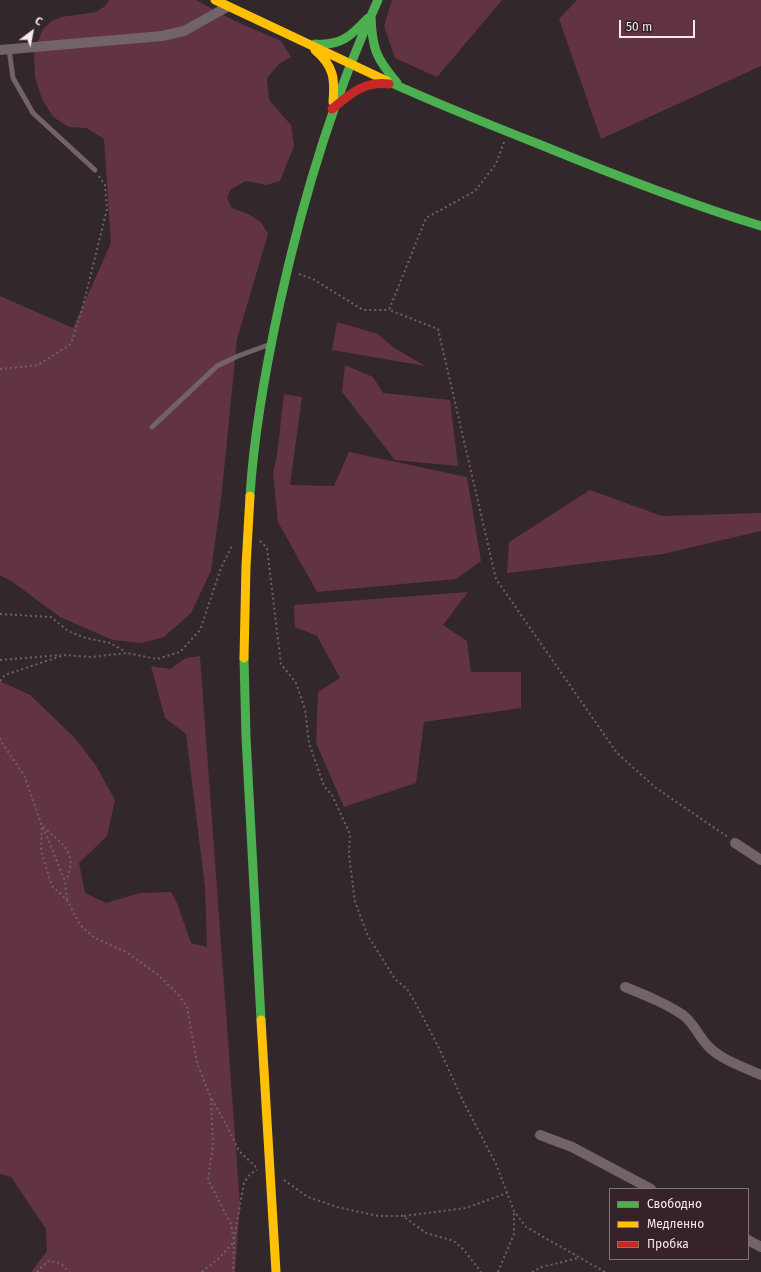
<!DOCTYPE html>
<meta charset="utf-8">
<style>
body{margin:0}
#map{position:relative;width:761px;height:1272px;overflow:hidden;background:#32272a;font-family:"Fira Sans",sans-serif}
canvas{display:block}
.legend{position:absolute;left:609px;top:1188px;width:140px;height:72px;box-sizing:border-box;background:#362329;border:1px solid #837277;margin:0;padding:5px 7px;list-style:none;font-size:12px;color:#f6e8ec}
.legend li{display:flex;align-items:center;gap:8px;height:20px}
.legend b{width:20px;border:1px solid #837277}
.north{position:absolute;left:12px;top:12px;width:40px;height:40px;-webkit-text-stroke:3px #362329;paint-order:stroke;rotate:32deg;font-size:11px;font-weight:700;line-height:16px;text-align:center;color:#f6e8ec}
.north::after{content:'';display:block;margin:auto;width:14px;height:18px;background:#f6e8ec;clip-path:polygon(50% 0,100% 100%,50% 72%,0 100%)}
.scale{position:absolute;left:619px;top:20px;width:76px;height:18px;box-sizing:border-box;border:2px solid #f6e8ec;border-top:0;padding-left:5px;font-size:12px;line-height:14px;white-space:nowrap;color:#f6e8ec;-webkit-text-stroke:3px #362329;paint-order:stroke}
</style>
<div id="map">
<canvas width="761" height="1272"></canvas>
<ul class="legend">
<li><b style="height:5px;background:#4caf50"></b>Свободно</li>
<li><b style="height:5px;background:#ffc107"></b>Медленно</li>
<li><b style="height:5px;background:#c62828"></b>Пробка</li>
</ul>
<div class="north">С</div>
<div class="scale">50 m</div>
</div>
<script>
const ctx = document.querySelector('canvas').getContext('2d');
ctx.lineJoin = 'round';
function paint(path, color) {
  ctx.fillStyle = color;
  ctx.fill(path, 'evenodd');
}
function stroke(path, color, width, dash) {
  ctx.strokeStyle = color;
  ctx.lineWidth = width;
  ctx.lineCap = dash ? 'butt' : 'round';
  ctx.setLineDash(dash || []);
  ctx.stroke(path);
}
paint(new Path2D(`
 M109,0H196L233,20L281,41L291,57L279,64L267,78L269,100L291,125L294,146L280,181L266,185L246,181L231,189L227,198L232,208L248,214L261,222L268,234L237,339L222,491L211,571L191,613L164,637L142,643L113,640L60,617L14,583L0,575V296L73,328L111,243L104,139L86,128L69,127L53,117L42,99L35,77L34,51L43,29L52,21L61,17L96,12L105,6Z
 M392,0H502L437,77L395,58L384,26Z
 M577,0H761V66L601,139L559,19Z
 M337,322L378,334L393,347L425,366L332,350Z
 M345,365L373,377L383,393L450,400L458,466L395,460L342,392Z
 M284,394L302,397L290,485L334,486L349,452L467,477L481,561L456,579L317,592L278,522L273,473L277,455Z
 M590,490L662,516L761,513V531L663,554L507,573L509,542Z
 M468,592L443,625L467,641L471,672H521V708L424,722L416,783L344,807L316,743L318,692L340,678L317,636L295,627L294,605Z
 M200,656L240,1205L235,1272H31L47,1251L46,1229L11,1177L0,1174V681L30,695L73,736L95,764L115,800L107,836L79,863L85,893L106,903L140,893L171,892L177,903L191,943L207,947L205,887L186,734L165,718L151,666L170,669L186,658Z`), '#623344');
stroke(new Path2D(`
 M504,142L496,164L475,191L426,218L389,310L438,329L496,579L617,753L656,788L728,837
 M299,274L313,279L363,310H389
 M0,369L38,365L71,344L83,306L107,209L105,185L98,175
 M260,541L267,548L281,664L296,683L305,709L309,743L324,786L332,795L350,834L349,855L355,902L368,936L395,979L407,989L416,1004L438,1046L463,1101L496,1164L514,1211L526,1227L605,1272
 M0,614L51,617L68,631L86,638L110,643L126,652
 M0,660L61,655
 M0,681L5,675L64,655L91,657L127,653L157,659L180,652L200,630L221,568L233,544
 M0,738L2,743L24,775L42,826L41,851L52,886L67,900L80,925L95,938L126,952L157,974L178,994L187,1007L197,1063L211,1098L213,1144L208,1180L231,1224L234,1242L233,1272
 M43,827L65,881L67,900
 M43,827C62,843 79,853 66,880
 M212,1099L228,1128L239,1151L257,1168
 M284,1180L308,1197L337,1207L378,1216H403L426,1233L454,1241L464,1250L481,1272
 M404,1216L466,1208L507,1193
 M234,1239L244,1183L250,1174L257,1170
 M37,1272L48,1261L60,1263L69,1272
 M202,1272L218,1259L233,1243
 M498,1272L514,1234V1212
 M532,1272L542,1267L578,1258`), '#6e6266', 2, [2, 3]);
stroke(new Path2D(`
 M9,49L13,78L33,113L95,170
 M152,427L217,366L238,356L268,345`), '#716367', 5);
stroke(new Path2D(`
 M0,50L162,36L184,31L227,7
 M735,843L761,860
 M625,987C645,995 665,1003 683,1015C694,1023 698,1036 708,1046C721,1060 744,1067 761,1075
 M540,1135L572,1147L651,1189
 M748,1240L761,1247`), '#716367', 10);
stroke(new Path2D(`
 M371,16C372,49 376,58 397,83
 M315,44C341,46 351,36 368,18
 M387,81C438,104 490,125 541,145C614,175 686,203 761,226
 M250,496C254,431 266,366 280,302C303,198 333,97 378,0
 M244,658L246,737L261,1020`), '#4caf50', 9);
stroke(new Path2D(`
 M215,0L387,81
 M315,50C334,66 335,79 333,102
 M244,658L246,566L250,496
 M261,1020L276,1272`), '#ffc107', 9);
stroke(new Path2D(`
 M332,109C350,94 364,81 389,84`), '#c62828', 9);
</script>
